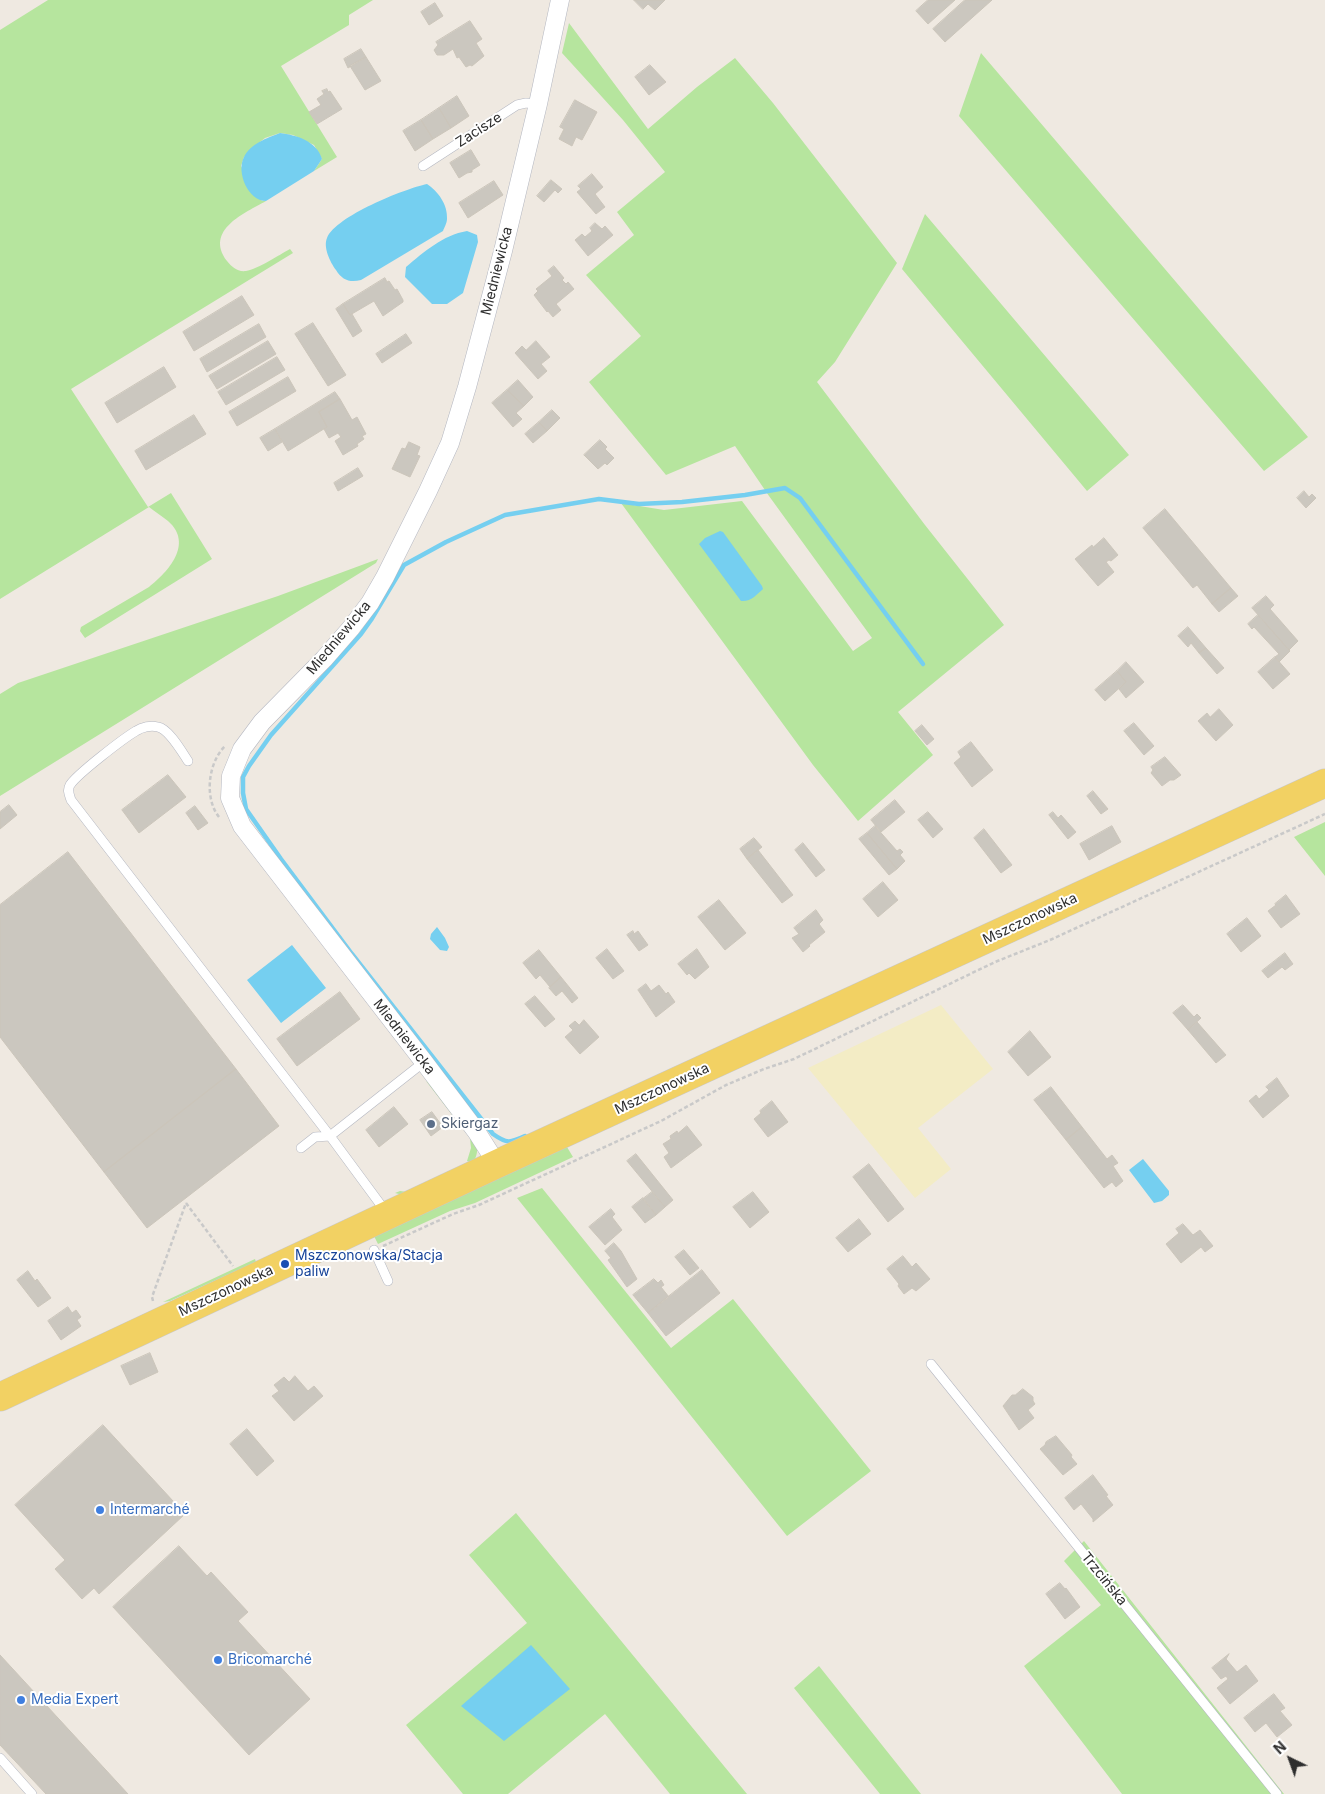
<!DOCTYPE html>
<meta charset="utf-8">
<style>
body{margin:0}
#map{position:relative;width:1325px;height:1794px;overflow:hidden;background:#efe9e1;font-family:Inter,sans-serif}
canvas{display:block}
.north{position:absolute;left:1265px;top:1734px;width:50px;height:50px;-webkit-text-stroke:4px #fff;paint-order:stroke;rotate:318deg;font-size:14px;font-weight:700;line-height:20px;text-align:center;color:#2e2e2e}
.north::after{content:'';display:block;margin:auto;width:18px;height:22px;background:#2e2e2e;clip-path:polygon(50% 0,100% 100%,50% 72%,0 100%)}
</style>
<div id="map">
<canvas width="1325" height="1794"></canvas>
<div class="north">N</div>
</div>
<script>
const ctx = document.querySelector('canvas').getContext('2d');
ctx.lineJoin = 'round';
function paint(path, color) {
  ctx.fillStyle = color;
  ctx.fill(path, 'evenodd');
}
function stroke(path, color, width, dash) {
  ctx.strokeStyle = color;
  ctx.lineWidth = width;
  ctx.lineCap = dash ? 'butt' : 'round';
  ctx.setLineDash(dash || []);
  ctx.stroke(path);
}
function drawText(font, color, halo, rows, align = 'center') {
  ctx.font = font + ' Inter,sans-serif';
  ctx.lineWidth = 4;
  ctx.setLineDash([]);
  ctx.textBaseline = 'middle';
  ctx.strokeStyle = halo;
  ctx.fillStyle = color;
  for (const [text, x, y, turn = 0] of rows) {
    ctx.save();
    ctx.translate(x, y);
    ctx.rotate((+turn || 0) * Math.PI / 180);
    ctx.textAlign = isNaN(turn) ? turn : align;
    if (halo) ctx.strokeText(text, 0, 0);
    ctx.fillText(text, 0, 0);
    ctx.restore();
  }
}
paint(new Path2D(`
 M48,0H373L349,15V25L281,66L337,157L314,171L322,159L314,145L293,135L280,133L265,138L255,146L244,157L241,166L262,201H266C245,213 204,230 227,261C232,267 237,272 246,271C258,269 279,255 290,249L293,253L71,389L148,507L171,493L212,559L85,638L80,631L81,627L149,587C168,572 194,544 168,521C162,516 155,512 149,507L0,599V30Z
 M569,23L648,129L697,87L735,58L773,103L897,263L835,362L817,382L925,525L1004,625L898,712L933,755L858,821L813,765L621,503L664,510L742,501L853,651L872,638L769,496L735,446L666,475L589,382L641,336L586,275L634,235L617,212L665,172L623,120L562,53Z
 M981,53L1308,437L1264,471L959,116Z
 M925,214L1129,455L1087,491L902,269Z
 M378,559L376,563L0,796V694L18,683L278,596Z
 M1325,822V876L1294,837Z
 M426,1081C432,1085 472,1137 476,1146C479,1152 475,1159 472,1165L403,1195L395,1193L400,1191L407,1192L470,1162L467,1161L471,1148L470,1138Z
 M563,1146L567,1147L573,1157L475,1203L450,1211L378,1244L372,1232Z
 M542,1188L671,1348L733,1299L871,1471L787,1536L517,1198Z
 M255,1259L256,1262L170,1301L163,1302Z
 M516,1513L747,1794H670L605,1714L508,1794H463L406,1725L527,1623L469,1555Z
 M1084,1541L1284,1794H1122L1024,1666L1101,1605L1064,1561Z
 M819,1666L921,1794H880L794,1688Z`), '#b6e59e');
paint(new Path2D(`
 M941,1005L993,1069L918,1128L951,1169L915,1198L808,1068Z`), '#f3ecc5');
paint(new Path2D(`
 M280,133C296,135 317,141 322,159L314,171L266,201C248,201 236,172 244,157C250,144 267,138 280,133Z
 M427,184C438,191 448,205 447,219C447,223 444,228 443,231L361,280C350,283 342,280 336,270C330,262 323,247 327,238C336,216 404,189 427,184Z
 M467,231L477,235L478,242L463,293L447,304H432L405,277L406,267C424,252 443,235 467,231Z
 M720,531L723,532L762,586L763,589C756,595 751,602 741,601L699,544L705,538Z
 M437,927L445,938L449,947L447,951L440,950L430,939L431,934Z
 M292,945L326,988L281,1023L247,980Z
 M1143,1159L1169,1191V1195L1162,1201L1154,1203L1129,1170Z
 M531,1645L570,1689L504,1741L461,1706Z`), '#75cff0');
stroke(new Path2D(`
 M525,1136C510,1143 507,1144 493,1134L352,954L281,859L246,809L243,793V777L249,766L271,735L361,634L371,620L404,565L446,542L505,515L599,499L639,504L682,502L745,495L785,488L800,498L923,664`), '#75cff0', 4.5);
const building = new Path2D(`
 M634,0H665L655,10L648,4L643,9Z
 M928,0H955L928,24L916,11Z
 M965,0H992L945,42L933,29Z
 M435,3L443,16L429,25L421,12Z
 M470,21L482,39L476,43L484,56L472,66L470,65L466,67L459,57L457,58L453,49L444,55H437L434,50L438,45L436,42Z
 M361,49L366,57L348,68L344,59Z
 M366,57L381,81L365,90L350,66Z
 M650,65L666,82L649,95L635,77Z
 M327,89L328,92L330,91L342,109L317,124L309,112L321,105L317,99L324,94L322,91Z
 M457,96L469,116L451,128L439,108Z
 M575,100L597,112L582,140L576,137L572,146L559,139L564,129L560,127Z
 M439,108L451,128L433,139L421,120Z
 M421,120L433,139L415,151L403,131Z
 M471,150L480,165L472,170V172L467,173L459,178L450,163Z
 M592,174L603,187L595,194L605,207L596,214L577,192L581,189L578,186Z
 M551,180L562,189L558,193L555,190L544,202L537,196Z
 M494,181L503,195L468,218L459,203Z
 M595,223L602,229L605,226L613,235L588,256L575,240L582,234L585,237L592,231L590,228Z
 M554,266L564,278L562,280L566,284L568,282L574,289L556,304L561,310L553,317L548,311L547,312L534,295L538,291L536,289L552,276L548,271Z
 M385,278L387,282L389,281L395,290L397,289L403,300V302L383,316L374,301L350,315L343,304Z
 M242,296L254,315L194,351L183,332Z
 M343,304L350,315L352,314L362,331L353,337L336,309Z
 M313,323L346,375L328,386L295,334Z
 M259,324L266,337L207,372L200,359Z
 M406,334L412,343L382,363L376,354Z
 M268,341L276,354L217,389L209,376Z
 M536,341L550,357L541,364L547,371L538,379L515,353L522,346L526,350Z
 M277,357L285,370L226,405L218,392Z
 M164,367L176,387L117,423L105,403Z
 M288,377L296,391L237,426L229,412Z
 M518,380L533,397L524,406L507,390Z
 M507,390L524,406L516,413L522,419L513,427L492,403Z
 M335,392L340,399L319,412L327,427L288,451L275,429Z
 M340,399L352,420L357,417L366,434L362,436L364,439L357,444L358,446L343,455L335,441L341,437L338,433L329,438L324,429L327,427L319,412Z
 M552,410L560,418L547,431L539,422Z
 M194,415L206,434L146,470L135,451Z
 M539,422L547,431L533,443L525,434Z
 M275,429L282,442L268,451L260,438Z
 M600,440L607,447L605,449L614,458L607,465L605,463L598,469L584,455Z
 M409,442L420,447L417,455L420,456L410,477L392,469L402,448L405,449Z
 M358,468L363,476L338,491L334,483Z
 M1304,491L1309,497L1312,494L1316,498L1306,508L1297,498Z
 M1165,509L1231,588L1212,604L1197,585L1193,588L1143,528Z
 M1104,538L1118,555L1111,561L1109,560L1106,562L1114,572L1098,586L1075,559L1092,545L1093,547Z
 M1231,588L1238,596L1219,612L1212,604Z
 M1266,596L1274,605L1270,609L1298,641L1289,650L1252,608Z
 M1258,615L1290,651L1279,662L1275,657L1279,654L1254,627L1252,629L1248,624Z
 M1188,627L1206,648L1199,653L1191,643L1188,647L1178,636Z
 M1206,648L1224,668L1217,674L1199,653Z
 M1275,657L1290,674L1273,689L1258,672Z
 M1126,662L1144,682L1126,698L1119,689L1126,682L1117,671Z
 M1117,671L1126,682L1105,701L1095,690Z
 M1219,709L1233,725L1216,741L1198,721L1207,713L1210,717Z
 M1134,723L1154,746L1144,755L1124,731Z
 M922,725L934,739L927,745L915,731Z
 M971,742L993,770L972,787L954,763L961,757L958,752Z
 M1165,757L1181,775L1174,780H1170L1162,786L1151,773L1153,770L1151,767Z
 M168,775L186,797L139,833L122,810Z
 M1093,791L1108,809L1101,814L1087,796Z
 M895,800L905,812L881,832L871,820Z
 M9,805L17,815L0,829V812Z
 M195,806L208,823L198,830L186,813Z
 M928,812L943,829L933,838L918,820Z
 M1053,812L1058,818L1061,815L1076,832L1068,839L1049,815Z
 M875,826L897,851L900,849L903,852L900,855L905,861L897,869L867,833Z
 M1112,826L1121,842L1089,860L1080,844Z
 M984,829L1012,865L1001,873L974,838Z
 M867,833L897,869L889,875L859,839Z
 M754,838L762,847L747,859L740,849Z
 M803,843L825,870L816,877L795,850Z
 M758,850L793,895L782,903L747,859Z
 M68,852L236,1069L104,1172L0,1037V905Z
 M883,882L898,900L878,917L863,899Z
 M1286,895L1300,914L1281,928L1268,911L1276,905L1275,904Z
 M719,900L746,933L725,950L698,917Z
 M816,910L823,920L819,924L825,932L809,945L810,946L803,952L792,938L799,934L794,928Z
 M1247,918L1261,936L1241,952L1227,934Z
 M633,931L634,934L638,931L648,945L639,951L627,935Z
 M607,949L624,971L613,979L596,958Z
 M697,949L709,967L695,979L689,973L687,975L678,964Z
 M539,950L561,977L550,987L540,975L536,979L523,963Z
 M1285,953L1293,964L1285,970L1282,967L1268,978L1262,971Z
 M561,977L578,998L572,1003L562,991L556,996L549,988Z
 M646,984L651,991L659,985L666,994L668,992L675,1002L656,1017L638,990Z
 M340,992L360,1019L297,1066L277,1039Z
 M535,996L555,1019L545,1027L525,1004Z
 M1183,1005L1194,1017L1197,1014L1201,1018L1188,1030L1173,1013Z
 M584,1020L599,1037L580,1054L565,1037L573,1030L569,1026L575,1021L579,1025Z
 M1197,1022L1226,1055L1216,1063L1188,1030Z
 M1030,1031L1051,1057L1028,1076L1008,1052Z
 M236,1069L279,1126L147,1228L104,1172Z
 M1277,1078L1289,1096L1263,1118L1249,1101L1256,1095L1259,1099L1269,1090L1266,1087Z
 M1051,1087L1082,1127L1066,1140L1034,1100Z
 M772,1101L788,1122L768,1137L754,1119L761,1113L760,1111Z
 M394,1107L408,1124L379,1147L366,1130Z
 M432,1112L443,1127L431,1136L420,1120Z
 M687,1126L702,1145L671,1168L664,1157L669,1153L663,1144L671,1139L670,1136L677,1131L678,1133Z
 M1082,1127L1107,1159L1112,1155L1118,1163L1113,1166L1123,1181L1116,1187L1112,1182L1104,1188L1066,1140Z
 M636,1154L673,1200L665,1207L627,1161Z
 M869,1164L904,1209L888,1222L853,1177Z
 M652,1192L665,1207L656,1215L643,1199Z
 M753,1192L769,1212L750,1228L733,1207Z
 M643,1198L656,1215L645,1223L632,1207Z
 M611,1209L615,1214L612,1217L622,1230L605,1245L589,1227Z
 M859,1219L871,1234L848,1252L836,1238Z
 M1183,1224L1193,1235L1200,1230L1213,1246L1205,1252L1201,1247L1181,1263L1166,1244L1179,1233L1176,1229Z
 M614,1243L621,1251L637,1279L627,1287L608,1260L611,1258L605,1251Z
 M684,1250L699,1268L690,1275L675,1257Z
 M903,1256L912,1267L916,1263L930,1279L916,1291L912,1288L904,1294L898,1286L899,1284L887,1269Z
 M702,1270L720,1293L666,1336L648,1313Z
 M28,1271L35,1281L37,1279L51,1298L38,1307L17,1280Z
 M654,1279L658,1283L661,1280L664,1285L661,1287L669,1297L648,1313L633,1295Z
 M68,1307L72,1313L76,1310L81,1317L77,1320L81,1326L61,1340L48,1321Z
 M150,1353L158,1372L130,1385L121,1366Z
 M295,1376L308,1391L314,1386L323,1396L294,1421L272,1396L279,1391L274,1385L284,1377L289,1382Z
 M1023,1389L1033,1397V1401L1035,1404L1028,1410L1034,1418L1019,1430L1003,1406L1012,1395H1015Z
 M103,1425L185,1514L99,1594L94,1588L82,1599L55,1569L65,1560L15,1505Z
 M247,1429L274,1461L257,1476L230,1444Z
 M1056,1436L1072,1455L1071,1457L1077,1464L1063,1475L1040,1449L1045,1445L1046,1442Z
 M1093,1475L1108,1495L1106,1496L1113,1505L1093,1522V1519L1081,1504L1074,1510L1065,1498Z
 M179,1546L207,1576L211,1572L248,1612L238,1621L310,1699L249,1755L113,1607Z
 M1060,1583L1065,1589L1066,1588L1080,1607L1065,1619L1046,1594Z
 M1229,1654L1226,1659L1237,1672L1246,1665L1258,1681L1230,1704L1217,1688L1228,1679L1226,1676L1221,1679L1212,1668Z
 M0,1655L128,1794H46L0,1745Z
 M1274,1694L1285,1708L1280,1711L1292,1725L1277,1737L1266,1723L1255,1732L1244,1718Z`);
paint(building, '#cbc7bf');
stroke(building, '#cbc5ba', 1);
const lane = new Path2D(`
 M423,166L517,105L526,103L538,104
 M188,761C182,752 169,729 158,727C151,725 142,727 136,731C124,738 77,774 70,785C67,790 69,794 71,800L330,1136L386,1212
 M301,1148L315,1137L330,1136L424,1062
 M374,1250L388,1281
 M931,1364L1277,1794
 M0,1758L32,1794`);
const street = new Path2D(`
 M497,1164L476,1131L424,1062L242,826L230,798L231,776L242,749L262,722L324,659L351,628L370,603L385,577L428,491L450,443L467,387L503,251L538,104L560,0`);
const primary = new Path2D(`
 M0,1397L497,1164L1325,783`);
stroke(lane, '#b4b7c1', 10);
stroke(street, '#b4b7c1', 19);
stroke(primary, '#c9c9c9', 29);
stroke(new Path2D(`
 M219,817C204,798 208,763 225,746
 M186,1203L233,1266
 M383,1246L453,1214L479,1205L661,1121L726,1085L764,1069L794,1059L995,962L1050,940L1325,814
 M153,1301L152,1297L186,1203`), '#c9c9c9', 2.5, [4, 2.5]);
stroke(lane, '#fff', 9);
stroke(street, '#fff', 18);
stroke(primary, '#f2d163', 28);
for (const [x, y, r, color] of [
 [431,1124,5,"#5c6f8a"],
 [285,1264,5,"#1a4fb4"],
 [100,1510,5,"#3f7fe0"],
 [218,1660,5,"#3f7fe0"],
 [21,1700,5,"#3f7fe0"]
]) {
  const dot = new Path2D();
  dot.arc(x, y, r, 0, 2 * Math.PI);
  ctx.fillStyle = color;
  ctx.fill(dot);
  stroke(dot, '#fff', 2);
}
drawText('14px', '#2e2e2e', '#fff', [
 ["Zacisze",479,130,-33],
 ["Miedniewicka",497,271,-76],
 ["Miedniewicka",339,638,-50],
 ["Mszczonowska",1030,919,-25],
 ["Miedniewicka",404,1037,52],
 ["Mszczonowska",662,1089,-25],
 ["Mszczonowska",226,1291,-25],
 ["Trzcińska",1104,1579,51]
]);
drawText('14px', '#4e5e75', '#fff', [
 ["Skiergaz",441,1124]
], 'left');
drawText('14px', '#164399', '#fff', [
 ["Mszczonowska/Stacja",295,1256],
 ["paliw",295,1272]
], 'left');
drawText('14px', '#366cbe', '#fff', [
 ["Intermarché",110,1510],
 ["Bricomarché",228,1660],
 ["Media Expert",31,1700]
], 'left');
</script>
